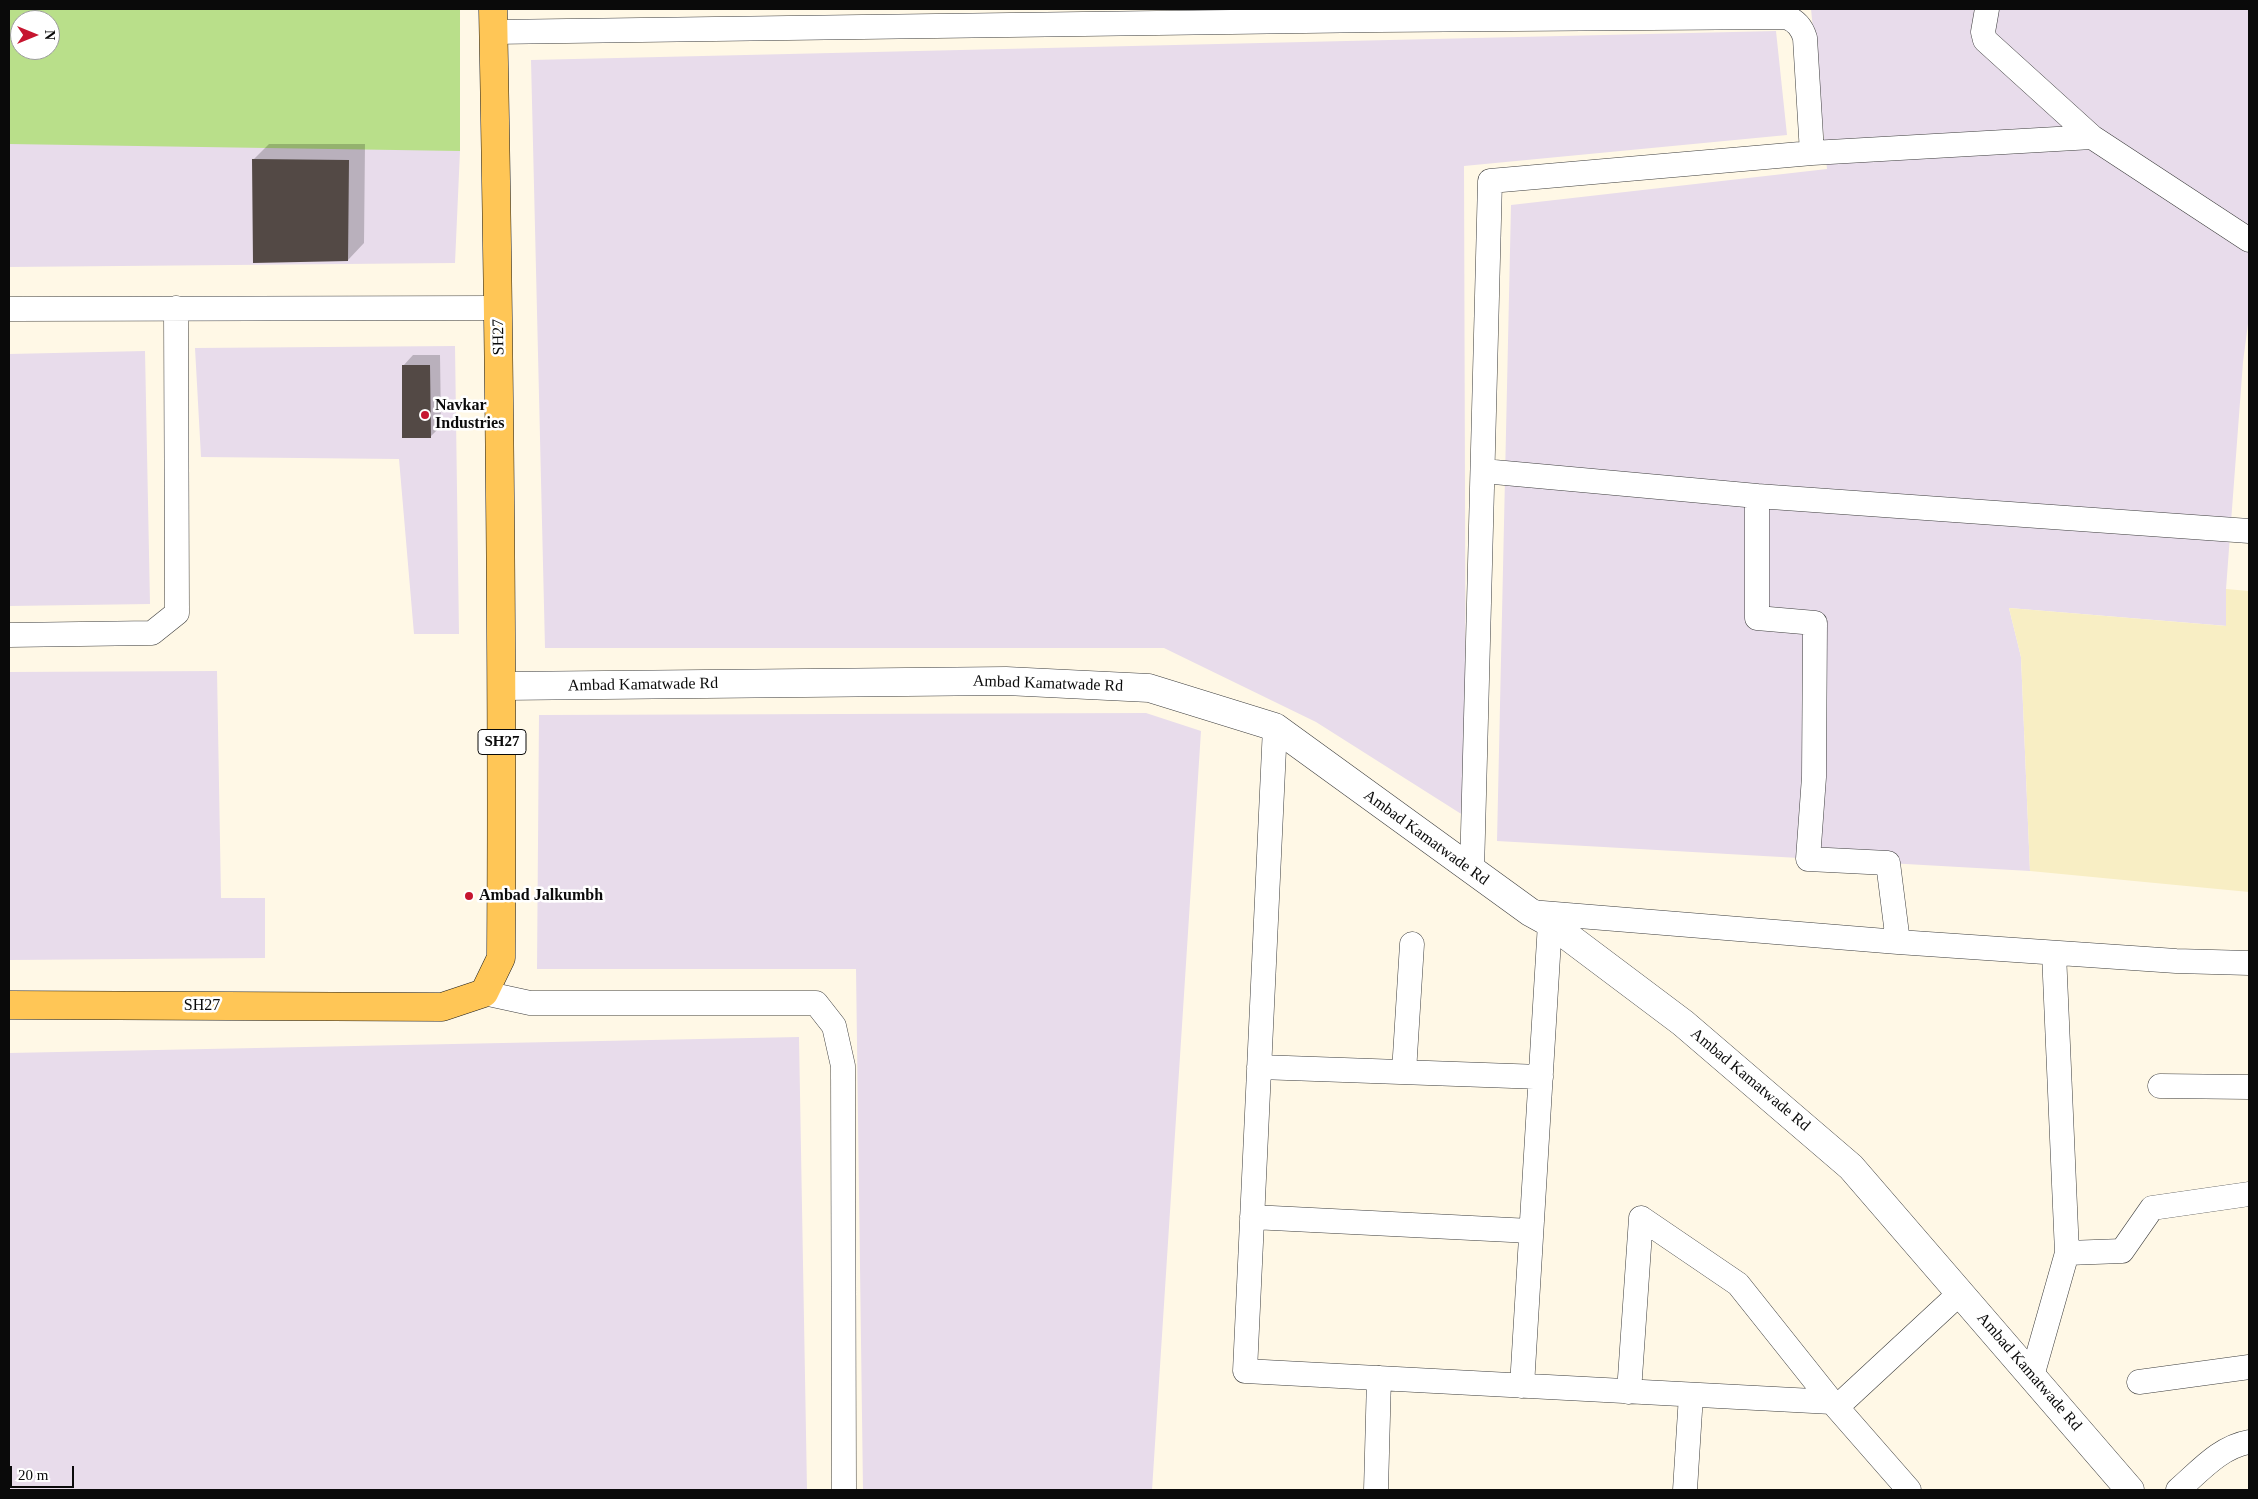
<!DOCTYPE html>
<style>
body{margin:0}
#map{position:relative;width:2258px;height:1499px;overflow:hidden;background:#fff8e6;font-family:Georgia,serif}
canvas{display:block}
.frame{position:absolute;inset:0;border:10px solid #0a0a0a;pointer-events:none}
.north{position:absolute;left:10px;top:10px;width:50px;height:50px;box-sizing:border-box;background:#fff;border:1px solid #9d9d9d;border-radius:50%;rotate:90deg;font-size:14px;font-weight:700;line-height:20px;text-align:center;color:#0a0a0a}
.north::after{content:'';display:block;margin:auto;width:18px;height:22px;background:#c6152f;clip-path:polygon(50% 0,100% 100%,50% 72%,0 100%)}
.scale{position:absolute;left:10px;top:1466px;width:64px;height:22px;box-sizing:border-box;border:2px solid #0a0a0a;border-top:0;padding-left:6px;font-size:15px;line-height:18px;white-space:nowrap;color:#0a0a0a;-webkit-text-stroke:4px #fff;paint-order:stroke}
</style>
<div id="map">
<canvas width="2258" height="1499"></canvas>
<div class="frame"></div>
<div class="north">N</div>
<div class="scale">20 m</div>
</div>
<script>
const ctx = document.querySelector('canvas').getContext('2d');
ctx.lineJoin = 'round';
function paint(path, color) {
  ctx.fillStyle = color;
  ctx.fill(path, 'evenodd');
}
function stroke(path, color, width, dash) {
  ctx.strokeStyle = color;
  ctx.lineWidth = width;
  ctx.lineCap = dash ? 'butt' : 'round';
  ctx.setLineDash(dash || []);
  ctx.stroke(path);
}
function drawText(font, color, halo, rows, align = 'center') {
  ctx.font = font + ' Georgia,serif';
  ctx.lineWidth = 5;
  ctx.setLineDash([]);
  ctx.textBaseline = 'middle';
  ctx.strokeStyle = halo;
  ctx.fillStyle = color;
  for (const [text, x, y, turn = 0] of rows) {
    ctx.save();
    ctx.translate(x, y);
    ctx.rotate((+turn || 0) * Math.PI / 180);
    ctx.textAlign = isNaN(turn) ? turn : align;
    if (halo) ctx.strokeText(text, 0, 0);
    ctx.fillText(text, 0, 0);
    ctx.restore();
  }
}
paint(new Path2D(`
 M9,9H460V151L455,263L9,267ZM20,20H50V50H20Z
 M1811,9H2249V316L2243,362L2226,589L2227,626L2009,608L2021,657L2030,871L1497,841L1511,205L1827,169Z
 M1776,31L1787,135L1464,166L1466,817L1316,722L1164,648H545L531,60Z
 M455,346L459,634H414L399,459L201,457L195,348Z
 M145,351L150,604L9,606V354Z
 M217,671L221,898H265V958L9,960V672Z
 M1146,713L1201,731L1152,1490H863L856,969H537L539,715Z
 M799,1037L807,1490H9V1053Z`), '#e8dceb');
paint(new Path2D(`
 M2226,589L2249,591V892L2030,871L2021,657L2009,608L2226,626Z`), '#f8eec4');
paint(new Path2D(`
 M9,9H460V151L9,144ZM20,20H50V50H20Z`), '#b9df8a');
paint(new Path2D(`
 M269,144H365L364,243L348,260L253,160Z
 M413,355H440L441,426L430,437L403,366Z`), '#0003');
paint(new Path2D(`
 M252,159L349,160L348,261L253,263Z
 M402,365H430L431,438H402Z`), '#534945');
const minor = new Path2D(`
 M1987,9L1983,32L1985,40L2092,137L2249,240
 M493,32L1378,20L1786,17C1797,21 1802,28 1805,38L1812,153
 M9,309L499,308
 M1483,471L1757,496V618L1815,623L1814,777L1808,859L1888,863L1898,942
 M1757,496L2249,531
 M9,635L152,633L177,613L176,308
 M1275,727L1245,1371L1832,1402
 M1472,871L1490,181L1812,153L2092,137
 M1530,912L1898,942L2176,961L2249,963
 M484,993L530,1003H816L834,1026L843,1066L844,1490
 M1259,1067L1541,1077
 M1404,1072L1412,944
 M2160,1086L2249,1087
 M1252,1217L1531,1231
 M1641,1218L1738,1284L1832,1402L1909,1490
 M2067,1253L2122,1251L2152,1208L2249,1194
 M2032,1376L2067,1253L2054,953
 M2139,1382L2249,1367
 M1522,1386L1550,923
 M1629,1392L1641,1218
 M1837,1407L1960,1293
 M1376,1490L1379,1378
 M1685,1490L1691,1395
 M2178,1490C2200,1471 2220,1447 2249,1442`);
const tertiary = new Path2D(`
 M503,686L1006,681L1149,688L1275,727L1530,912L1550,923L1683,1023L1851,1167L2130,1490`);
const primary = new Path2D(`
 M9,1005L442,1007L484,993L501,958C503,641 499,325 493,9`);
stroke(minor, '#3d3d3d', 25);
stroke(tertiary, '#3d3d3d', 29);
stroke(primary, '#1b1b1b', 29);
stroke(minor, '#fff', 24);
stroke(tertiary, '#fff', 28);
stroke(primary, '#ffc656', 28);
for (const [x, y, r, color] of [
 [425,415,5,"#c6152f"],
 [469,896,5,"#c6152f"]
]) {
  const dot = new Path2D();
  dot.arc(x, y, r, 0, 2 * Math.PI);
  ctx.fillStyle = color;
  ctx.fill(dot);
  stroke(dot, '#fff', 2);
}
for (const [x, y, w] of [
 [502,742,48]
]) {
  const box = new Path2D();
  box.roundRect(x - w / 2, y - 12.5, w, 25, 4);
  ctx.fillStyle = '#fff';
  ctx.fill(box);
  stroke(box, '#0a0a0a', 1);
}
drawText('bold 15px', '#0a0a0a', null, [
 ["SH27",502,742]
]);
drawText('16px', '#0a0a0a', '#fff', [
 ["SH27",499,337,-91],
 ["Ambad Kamatwade Rd",1048,684,2],
 ["Ambad Kamatwade Rd",643,685,-1],
 ["Ambad Kamatwade Rd",1426,838,36],
 ["SH27",202,1006],
 ["Ambad Kamatwade Rd",1750,1080,40],
 ["Ambad Kamatwade Rd",2029,1372,49]
]);
drawText('bold 16px', '#0a0a0a', '#fff', [
 ["Navkar",435,406],
 ["Industries",435,424],
 ["Ambad Jalkumbh",479,896]
], 'left');
</script>
